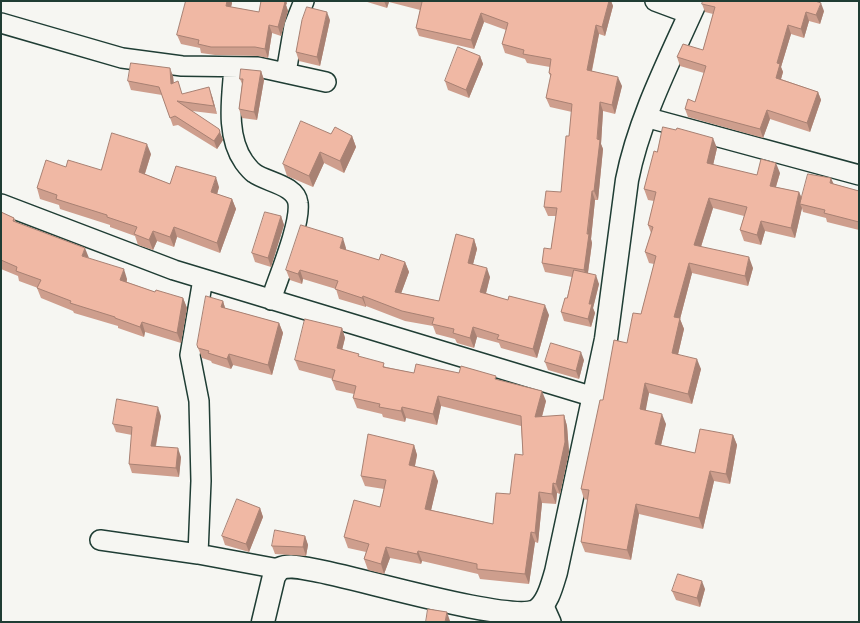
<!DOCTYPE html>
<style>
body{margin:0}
#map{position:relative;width:860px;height:623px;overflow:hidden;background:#f6f6f2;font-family:"Gochi Hand",sans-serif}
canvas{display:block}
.frame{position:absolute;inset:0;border:2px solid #1f3d34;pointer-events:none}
</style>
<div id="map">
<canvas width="860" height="623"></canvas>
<div class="frame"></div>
</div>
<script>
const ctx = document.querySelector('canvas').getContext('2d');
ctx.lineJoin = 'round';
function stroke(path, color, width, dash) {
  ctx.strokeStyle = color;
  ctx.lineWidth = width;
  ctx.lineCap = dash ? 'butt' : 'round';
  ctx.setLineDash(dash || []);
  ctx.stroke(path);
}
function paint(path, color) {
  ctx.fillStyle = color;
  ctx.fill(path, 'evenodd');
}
const street = new Path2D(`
 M655,1L690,14
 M1,23L122,58L182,66L258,67L326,82
 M234,67C232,97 225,135 244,162C247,166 251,171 254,173C266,182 296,185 298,203C301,224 278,278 271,300
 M286,73L294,26L304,1
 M645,117L859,175
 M1,204L174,270L594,397
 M100,540L198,554L279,569
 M198,554L201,481L199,401L190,355L203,279
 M543,604L551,622`);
const secondary = new Path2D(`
 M263,622L274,576L279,569C290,564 302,568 314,570C356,577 506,623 536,611C548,603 552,585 556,572L606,339L627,180C639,119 670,59 696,1`);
stroke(street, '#1f3d34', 22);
stroke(secondary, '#1f3d34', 25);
stroke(street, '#f6f6f2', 19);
stroke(secondary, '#f6f6f2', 22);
paint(new Path2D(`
 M186,1H231L232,3L231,7L259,12L287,3L286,5L288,11L281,36L272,33L268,58L258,56L215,55L201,53L200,48L181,44L177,35Z
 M364,1H611L613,6L605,36L599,34L592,71L622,86L615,114L603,111L601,144L603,149L598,200H595L591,239L592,243L588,273L599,284L593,308L595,313L591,327L564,321L561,312L567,298L572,277L545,272L542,263L551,249L556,216H548L544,207L561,192L569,136L572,112L550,107L546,98L551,78L549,73L550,67L527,63L525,59L505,53L502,44L506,30L484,22L474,49L419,36L416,28L420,10L389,2L387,8Z
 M702,4L824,11L820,24L809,21L804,38L791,34L781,67L783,72L781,79L818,92L821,100L810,132L770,119L763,138L688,117L685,109L695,102L704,73L680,66L677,57L703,50L713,14L705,12Z
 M330,20L320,66L299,61L296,52Z
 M480,56L483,64L469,98L448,90L445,81Z
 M261,71L264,80L257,120L242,118L239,109L242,84L240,79Z
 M173,76L174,83L182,94L212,96L217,114L192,111L222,137L223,140L217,149L178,125L173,126L162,95L131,90L128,81Z
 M331,134L352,136L356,147L344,173L324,163L313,187L287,176L283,164Z
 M717,148L713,165L757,175L780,173L776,187L799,192L802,198L834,184L859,191V234L858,231L859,230L827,222L826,218L803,212L802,208L795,238L765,231L761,245L744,241L740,230L744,216L713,208L701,247L753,268L748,286L692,273L680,319L684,329L678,354L701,369L692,404L649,393L645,410L666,424L661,445L695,453L733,435L737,445L730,484L714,481L703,529L639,514L631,560L585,552L581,542L588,500L584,499L581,489L603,400L627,343L641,314L654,264L649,263L645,252L651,233L648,225L654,201L648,200L644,189L657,152Z
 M151,154L145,174L170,184L219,187L217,194L232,199L236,209L220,253L177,237L174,247L157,241L153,250L138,245L135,236L110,227V225L60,209L59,205L40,199L37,188L66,167L101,170Z
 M1,212L14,218L16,222L89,259L127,279V282L155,292L183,298L187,308L181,343L145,332L144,337L118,328V326L74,313L73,311L41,298L37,288H38L19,281L18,276L1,269Z
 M281,216L284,225L271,267L255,262L252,253Z
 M474,239L477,249L473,264L490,277L486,293L549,315L537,358L501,348L499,343L477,337L474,348L457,343L455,339L436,334L433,326L405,321L366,306V307L339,299L336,289L303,279L302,284L290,280L286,270L346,248V250L379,260L405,262L409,272L401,293L439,301Z
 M223,301L225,308L279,323L283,333L272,375L233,365L231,369L212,363L211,361L202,358L198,348Z
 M342,328L345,338L342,350L360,357L386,367L414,373H459L498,380L546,401L542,417L564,415L567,426L569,452L560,494L557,493L556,504L542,503L538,543L535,542L529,584L480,579L478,574L422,561L421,564L390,558L384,574L368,570L364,559L366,552L348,548L344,537L380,507L384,489L365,486L361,476L414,445L417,455L415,466L438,481L431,510L493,524L510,494L523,455L521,426L441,406L437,425L406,418L405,422L383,417L382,414L357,408L353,398L354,394L336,390L332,380L333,379L299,370L295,360Z
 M584,360L579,379L548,370L545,362Z
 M161,416L156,446L181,457L179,477L132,473L129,464L132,435L116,432L113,424Z
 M260,508L263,517L249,552L225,545L222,536Z
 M305,536L308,545L306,556L275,554L272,546Z
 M705,589L700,607L676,600L672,591Z`), '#ce9e8d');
paint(new Path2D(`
 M227,1H231L232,3L229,15L226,6Z
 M283,1H286L287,3L286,5L288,11L281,36L278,27Z
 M384,1H389V2L387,8Z
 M609,1H611L613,6L605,36L602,27Z
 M821,3L824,11L820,24L816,15Z
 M327,12L330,20L320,66L317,57Z
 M806,12L809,21L804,38L801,29Z
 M481,13L484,22L474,49L471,40Z
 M269,25L272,33L268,58L265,49Z
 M596,25L599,34L590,79L587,70Z
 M788,25L791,34L781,67L783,72L779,86L776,78L777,63Z
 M480,56L483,64L469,98L466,90Z
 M170,68L173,76L174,92L171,84Z
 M261,71L264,80L257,120L254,112Z
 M618,77L622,86L615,114L612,105Z
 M209,87L212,96L217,114L214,106Z
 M818,92L821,100L810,132L807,123Z
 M600,102L603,111L601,144L603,149L598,200L594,191Z
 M767,110L770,119L763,138L760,129Z
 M219,129L223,140L217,149L214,141Z
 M352,136L356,147L344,173L340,161Z
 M713,138L717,148L711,174L707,163Z
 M147,144L151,154L142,182L139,172Z
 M320,152L324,163L313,187L309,176Z
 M776,163L780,173L773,196L770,186Z
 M216,177L219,187L215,202L211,192Z
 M831,178L835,187L830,183Z
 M592,191L595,200L591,239L592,243L587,279L584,270Z
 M799,192L803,202L800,204L802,208L795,238L791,228Z
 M709,198L713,208L698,256L694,245Z
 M232,199L236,209L220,253L217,243Z
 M281,216L284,225L271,267L268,258Z
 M761,221L765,231L761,245L757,235Z
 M174,227L177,237L174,247L170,237Z
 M153,231L157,241L153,250L149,240Z
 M343,238L346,248L344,257L340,248Z
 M474,239L477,249L471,272L468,263Z
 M85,248L89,258L82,256Z
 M749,257L753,268L748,286L745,276Z
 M405,262L409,272L398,302L395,292Z
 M689,263L692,273L680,319L684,329L676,363L672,353L674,317Z
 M487,268L490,277L484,301L480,292Z
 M124,269L127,279L124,290L120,280Z
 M300,270L303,279L302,284L298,274Z
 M596,275L599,284L593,308L595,313L591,327L588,319L589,304Z
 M363,296L366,306V307L362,298Z
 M183,298L187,308L181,343L177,333Z
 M223,301L226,311L221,307Z
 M545,305L549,315L537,358L533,349Z
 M142,322L145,332L144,337L140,327Z
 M279,323L283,333L272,375L268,365Z
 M473,327L477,337L474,348L470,338Z
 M342,328L345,338L340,358L337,348Z
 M581,352L584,360L579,379L576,371Z
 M229,354L233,365L231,369L227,359Z
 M697,359L701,369L692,404L688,394Z
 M645,383L649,393L644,420L640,409Z
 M542,391L546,401L539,427L535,417Z
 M438,396L441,406L437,425L433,414Z
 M158,407L161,416L154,454L151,446Z
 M402,407L406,418L405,422L401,411Z
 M662,414L666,424L659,454L655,444Z
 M564,415L567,426L569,452L560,494L556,484Z
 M733,435L737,445L730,484L726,474Z
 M414,445L417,455L413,475L409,465Z
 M178,448L181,457L179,477L176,468Z
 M434,471L438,481L429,519L425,509Z
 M710,471L714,481L703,529L699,518Z
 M553,483L557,493L556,504L552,494Z
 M539,492L542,503L538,543L535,533Z
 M636,504L639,514L631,560L627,550Z
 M260,508L263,517L249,552L246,544Z
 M531,532L535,542L529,584L525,574Z
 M305,536L308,545L306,556L303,547Z
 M386,547L390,558L384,574L381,564Z
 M418,551L422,561L421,564L417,554Z
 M702,581L705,589L700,607L697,598Z
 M447,612L450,621V622H445Z`), '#a88173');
const building = new Path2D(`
 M186,1H227L226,6L259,12L261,1H283L285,2L278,27L269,25L265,49L255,47H211L198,44L199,40L177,35Z
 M417,1H609L602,27L596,25L587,70L618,77L612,105L600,102L597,139L600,140L594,191H592L587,234H589L584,270L542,263L544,248L551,249L557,208L544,207L546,191L561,192L566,136H569L572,104L546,98L551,74L549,73L551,59L523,54L524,50L502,44L508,23L481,13L471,40L416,28L422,2Z
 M703,1H815L821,3L816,15L806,12L801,29L788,25L777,63L780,64L776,78L818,92L807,123L767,110L760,129L685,109L688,99L695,102L706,66L677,57L683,44L703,50L715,7L702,4Z
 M307,7L327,12L317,57L296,52L302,20Z
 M458,47L480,56L466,90L445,81Z
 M131,63L170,68L171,84L178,81L182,94L209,87L214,106L177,101L219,129L220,132L214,141L175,116L170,118L159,87L128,81Z
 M241,69L261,71L254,112L239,109L243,79H240Z
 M301,121L331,134L335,127L352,136L340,161L320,152L309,176L283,164Z
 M663,127L676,130L677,128L713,138L707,163L757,175L761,159L776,163L770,186L799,192L791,228L761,221L757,235L740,230L747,207L709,198L694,245L749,257L745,276L689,263L674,317L680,318L672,353L697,359L688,394L645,383L640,409L662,414L655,444L695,453L700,429L733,435L726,474L710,471L699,518L636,504L627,550L581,542L589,490L581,489L600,400H603L614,340L627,343L633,313L641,314L656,256L645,252L653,227L648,225L656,192L644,189L654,151L657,152Z
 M112,133L147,144L139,172L170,184L176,166L216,177L211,192L232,199L217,243L174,227L170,237L153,231L149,240L134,234L137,227L107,217V215L56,199L57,195L37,188L46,160L66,167L68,160L101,170Z
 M808,174L831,178L830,183L859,191V222L824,213L825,210L800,204Z
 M1,212L14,218L13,221L85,248L82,256L124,269L120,280L155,292L156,290L183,298L177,333L142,322L140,327L115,318V317L70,303L71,301L37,288L41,280L16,271L17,267L1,260Z
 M265,212L281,216L268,258L252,253Z
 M301,225L343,238L340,248L379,260L381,254L405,262L395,292L439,301L456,234L474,239L468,263L487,268L480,292L508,300L509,296L545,305L533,349L497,339L499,335L473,327L470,338L453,333L454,329L432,324L434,318L402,311L363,296L362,298L335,289L338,281L300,270L298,274L286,270Z
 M574,270L596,275L589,304H592L588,319L561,312L565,298H567Z
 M206,296L223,301L221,307L279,323L268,365L229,354L227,359L208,353L209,351L198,348L197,345Z
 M305,319L342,328L337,348L359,354L358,356L384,363L383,367L414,373L416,364L459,373L461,366L496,376L495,379L542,391L535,417L564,415L565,442L556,484L553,483L552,494L539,492L535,533L531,532L525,574L477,569V564L418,551L417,554L386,547L381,564L364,559L369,544L344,537L354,500L380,507L386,480L361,476L368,434L414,445L409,465L434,471L425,509L493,524L496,493L510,494L515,454L523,455L521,416L438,396L433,414L402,407L401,411L379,407L380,404L353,398L356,386L332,380L335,370L295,360Z
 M551,343L581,352L576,371L545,362Z
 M117,399L158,407L151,446L178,448L176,468L129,464L132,427L113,424Z
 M237,499L260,508L246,544L222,536Z
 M275,530L305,536L303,547L272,546Z
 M678,574L702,581L697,598L672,591Z
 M428,609L447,612L445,622H426Z`);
paint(building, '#f0b8a4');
stroke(building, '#a88173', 1);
</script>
